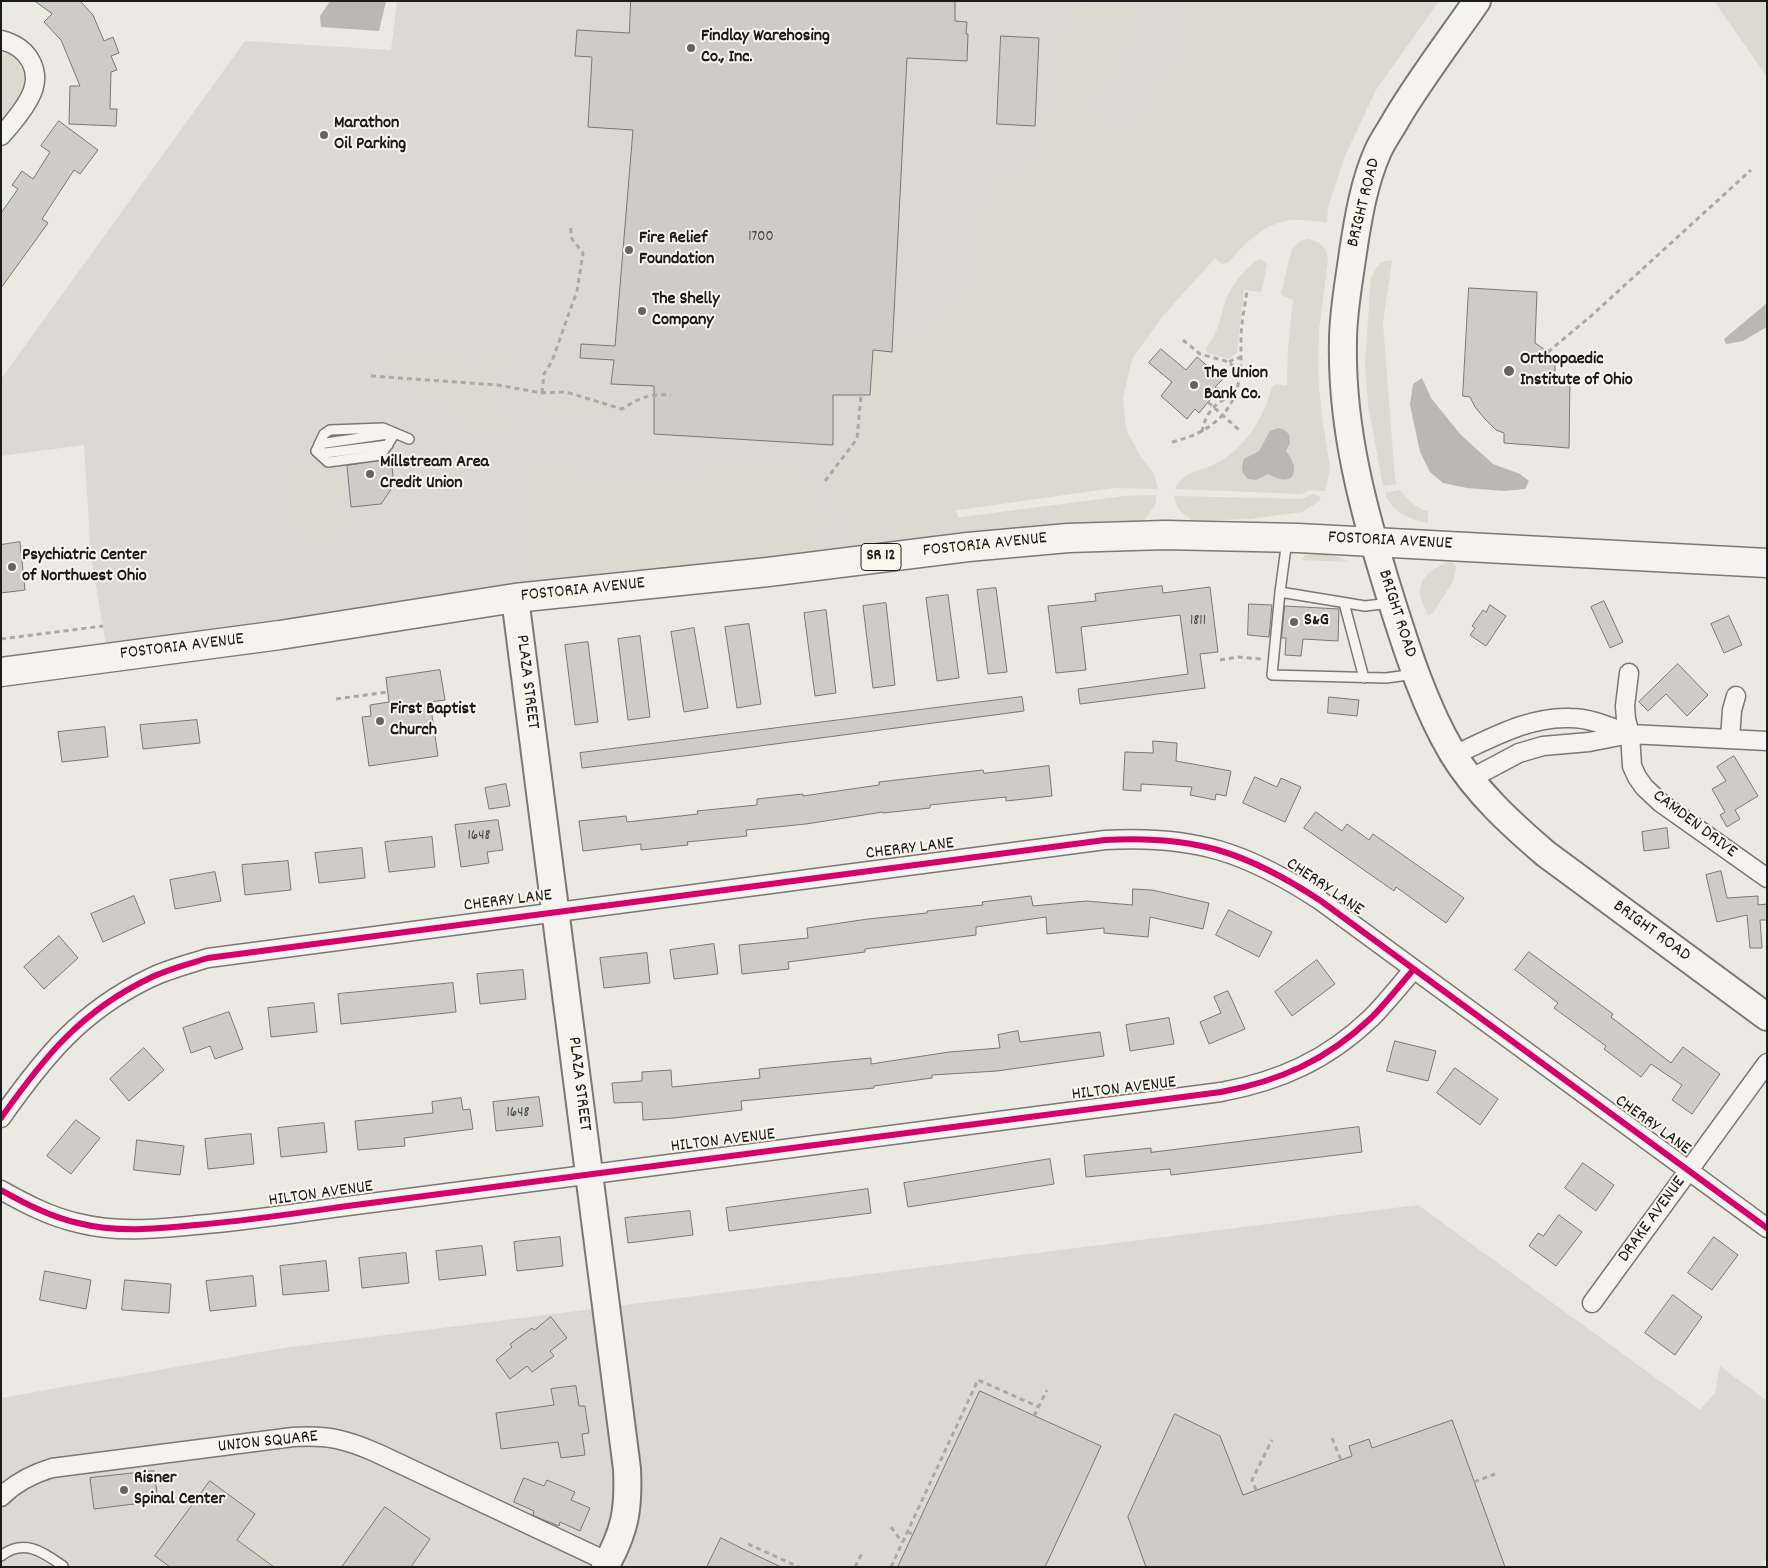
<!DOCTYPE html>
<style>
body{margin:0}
#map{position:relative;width:1768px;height:1568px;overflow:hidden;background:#eae9e2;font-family:Dekko,sans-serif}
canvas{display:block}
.frame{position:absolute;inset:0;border:2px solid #1c1c1c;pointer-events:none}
</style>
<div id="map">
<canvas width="1768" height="1568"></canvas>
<div class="frame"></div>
</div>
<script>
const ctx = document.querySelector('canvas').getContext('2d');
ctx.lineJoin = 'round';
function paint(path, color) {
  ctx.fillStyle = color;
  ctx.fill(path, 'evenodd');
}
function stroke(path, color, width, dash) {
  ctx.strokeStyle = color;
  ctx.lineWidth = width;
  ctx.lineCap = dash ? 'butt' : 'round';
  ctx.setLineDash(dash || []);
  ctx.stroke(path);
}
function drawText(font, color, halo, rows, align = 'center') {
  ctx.font = font + ' Dekko,sans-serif';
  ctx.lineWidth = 4;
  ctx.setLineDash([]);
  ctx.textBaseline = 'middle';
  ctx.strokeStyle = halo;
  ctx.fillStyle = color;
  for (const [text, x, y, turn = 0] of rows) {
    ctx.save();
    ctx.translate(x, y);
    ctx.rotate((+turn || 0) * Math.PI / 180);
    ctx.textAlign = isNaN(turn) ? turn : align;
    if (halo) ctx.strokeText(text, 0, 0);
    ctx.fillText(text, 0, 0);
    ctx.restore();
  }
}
paint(new Path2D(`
 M397,1H1324L955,508L968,547L108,658L91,556L84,445L1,456V379L245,41L391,50Z
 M1418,1205L1700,1410L1715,1393L1720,1366L1767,1401V1557L1760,1567H1V1398L283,1348Z`), '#dbd9d1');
paint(new Path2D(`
 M1146,1H1439L1376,90L1345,156L1328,207L1327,222C1316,222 1303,219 1291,220C1263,224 1245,243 1228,263L1221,264L1215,258L1162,317L1132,359L1123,398L1126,429L1140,456L1154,474L1158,489L1114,488L952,511L954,518L1125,496L1156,495V504L1143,522L1109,521L988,532L864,548C836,530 845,504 836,476L862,438L865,395H870L873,350L892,352L893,346C902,342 913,339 921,333C948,316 972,290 980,259C985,238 985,215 987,193L1003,181L1026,169L1042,148L1048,136L1055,35H1075L1077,4L1130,10L1142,16L1141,24L1084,111L1128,139L1198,30L1186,21Z
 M1714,1H1767V77Z
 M1,51L16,58L25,76L24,89L20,101L1,119Z
 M1308,239L1318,242L1326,250L1328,261L1319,329L1318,374L1322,417L1330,468L1325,491L1309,490L1301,494L1175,489C1183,472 1198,472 1213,465C1244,450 1264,419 1272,386L1277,384L1287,386L1288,346L1293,300L1283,296L1281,294L1292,249L1300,241Z
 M1259,259L1264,261L1267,264L1262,291L1260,292L1244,290L1237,353L1229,359L1208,353L1205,349C1218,335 1219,320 1225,303C1230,287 1245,267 1259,259Z
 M1392,260L1383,323L1395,480L1397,484L1383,486L1368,405L1365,363L1371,277C1379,266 1376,262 1392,260Z
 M488,351L503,353L508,363L505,362L498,379L494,381L377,374V358L489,364Z
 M408,382L493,387L497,391L496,404L501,425L504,424L506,432L471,423L415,387L402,383Z
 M568,396L580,398L612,409L614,412L612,415C596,419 557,425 548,408C552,398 558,398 568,396Z
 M547,460H572L576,463L575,474L700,481L702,469L708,466L796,473L804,475L819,487L824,528L814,550L803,556L537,583L536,573L530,574L529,567L537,467L539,461Z
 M286,464H317L328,468L340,467L346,530L342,533L302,536L290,526L281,470Z
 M1400,490C1408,500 1415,508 1428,511V523C1409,519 1392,513 1385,493Z
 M1313,494L1321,497L1318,502L1302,512L1249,519L1191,521L1190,518C1180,512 1175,507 1175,496L1302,499Z
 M1323,554L1339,557L1349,562L1302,560L1305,555Z
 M1450,561L1456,566L1453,581L1433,613L1428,615C1425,608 1420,599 1420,592C1420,575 1437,566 1450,561Z`), '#dbd9d0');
paint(new Path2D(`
 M330,1H386L379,31L321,27L320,16Z
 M1767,303V327L1743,341L1726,344L1724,339Z
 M1422,378L1431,398L1460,434L1493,464L1520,474L1529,481L1525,489L1504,491L1467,488L1443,483L1430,472L1420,452L1410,405L1413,384Z
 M1278,428L1283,429L1289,434L1290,443L1286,451C1289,456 1295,463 1294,470C1293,486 1276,478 1268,474L1256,480L1248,479C1241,472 1241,468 1244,459L1259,451L1270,431Z`), '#bab8b2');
const building = new Path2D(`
 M35,1H80L93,15L104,41L113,37L119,53L111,56L117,70L111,72L110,109H117L116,126L69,124L70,86H80L61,40L44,22L52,14Z
 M631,1H955V21L967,22L966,34H968L967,61L907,58L892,352L873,350L870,395H833V445L654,434V386L611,384L614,360L580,358L581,344L615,346L633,130L588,127L592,57L575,56L577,30L629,33Z
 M1001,36L1039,38L1035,126L997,124Z
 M59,121L98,150L80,174L74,170L42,219L48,223L1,288V213L18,189L12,185L22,171L33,179L50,152L41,146Z
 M1469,288L1537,292L1535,343L1548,352L1555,365V376L1570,377L1569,448L1504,443V433L1496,430L1485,419L1475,407L1470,397L1463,396Z
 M1161,349L1186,370L1197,357L1223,379L1215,387L1219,389L1199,413L1195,409L1187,419L1161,396L1172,382L1149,363Z
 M385,459H391L394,485L381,504L351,507L347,466Z
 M20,542L25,590L1,593V545Z
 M1162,586L1163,593L1210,587L1218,652L1200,654L1205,688L1080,704L1078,689L1188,674L1180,615L1081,627L1086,670L1056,673L1048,606L1096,601L1095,594Z
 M996,588L1007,672L988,674L977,590Z
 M948,595L959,678L937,681L926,598Z
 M1604,601L1623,642L1610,648L1591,607Z
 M886,603L895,685L873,688L863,606Z
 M1249,604L1272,605L1269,637L1248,635Z
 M1490,605L1506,616L1486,646L1470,635L1475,628L1472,626L1483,610L1486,612Z
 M1285,606L1339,609L1338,641L1303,639L1301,656L1285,655L1286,638H1282Z
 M826,610L836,693L815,696L804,613Z
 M1729,616L1742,645L1724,653L1711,624Z
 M749,624L761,704L737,708L725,627Z
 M694,628L708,708L684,712L671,632Z
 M640,636L650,717L628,720L618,639Z
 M588,642L598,722L575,725L565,645Z
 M1678,664L1708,695L1687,716L1666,694L1648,711L1639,702Z
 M440,670L445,700L430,702L438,756L369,766L362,717L371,716L370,705L389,702L386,678Z
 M1022,697L1024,711L692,755L582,768L580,753Z
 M1329,697L1359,700L1357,716L1328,713Z
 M197,720L200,743L143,749L140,725Z
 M105,727L108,757L62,762L58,732Z
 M1153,741L1177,743L1176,761L1231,771L1226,796L1216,794L1215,800L1190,795L1192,787L1141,784V791L1123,790L1125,752L1153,753Z
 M1734,756L1758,796L1735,810L1740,819L1727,827L1720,815L1725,812L1712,789L1726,781L1717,767Z
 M1049,766L1052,796L1006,801V797L930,805V808L883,813V812L806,824L746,830L747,836L687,842L688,845L641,850V844L583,851L579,821L626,816L627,822L698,814L697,811L757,805V799L803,794V796L879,785V782L983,770L984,773Z
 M1255,777L1277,787L1281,778L1301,787L1285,822L1243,803Z
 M506,784L510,806L489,809L485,788Z
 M1316,812L1342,831L1347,824L1369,840L1373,834L1464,898L1446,923L1396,887L1394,891L1304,828Z
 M498,820L503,850L487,852L489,863L461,867L455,825Z
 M1667,828L1669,848L1644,851L1642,832Z
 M432,837L435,867L389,872L385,842Z
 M362,848L365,878L319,883L315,853Z
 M288,861L291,890L245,895L242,865Z
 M1721,871L1727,898L1758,896V905L1767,904V920H1760L1762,948H1750L1747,915L1717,922L1706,875Z
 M215,872L221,901L175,909L170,880Z
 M1133,889L1152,890L1209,903L1203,929L1150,917L1148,937L1104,933V928L1047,934L1046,917L976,927V935L865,949V952L788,962L789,969L742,974L739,945L808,938L807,928L868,919L927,913V911L983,905L982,902L1031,896L1033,906L1086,901L1132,905Z
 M134,896L145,923L103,942L91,914Z
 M1229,910L1272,932L1259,957L1216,935Z
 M59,936L78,958L44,989L24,967Z
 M714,944L718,974L674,979L670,950Z
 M1529,952L1613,1014L1611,1017L1671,1063L1683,1047L1720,1074L1692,1114L1672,1100L1682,1085L1651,1064L1641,1077L1604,1049L1606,1046L1554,1008L1558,1003L1515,970Z
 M647,953L650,983L604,988L600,958Z
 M1317,960L1335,984L1292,1016L1275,992Z
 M523,970L526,999L480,1004L477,974Z
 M453,983L456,1012L341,1024L338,994Z
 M1228,991L1245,1029L1209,1044L1200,1022L1221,1013L1214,997Z
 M314,1003L317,1032L271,1037L268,1008Z
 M229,1012L243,1049L215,1059L210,1046L191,1053L183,1028Z
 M1169,1018L1174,1044L1130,1051L1126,1025Z
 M1018,1031L1020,1042L1100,1032L1104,1056L997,1071L932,1075V1078L874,1086V1088L741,1101L742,1110L674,1118L643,1120L642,1102L614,1103L612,1083L642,1081V1072L671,1070L672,1087L760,1078L759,1069L871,1058V1064L949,1052L1000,1048L998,1035Z
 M1395,1041L1436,1051L1428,1081L1387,1071Z
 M144,1048L164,1070L129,1101L110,1079Z
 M1455,1068L1498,1099L1480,1125L1437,1093Z
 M539,1097L543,1126L496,1131L493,1102Z
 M461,1098L463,1110L470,1109L473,1129L404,1138L405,1146L358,1150L355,1121L433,1113L432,1102Z
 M76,1120L100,1138L71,1174L47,1156Z
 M324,1123L327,1152L281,1157L278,1128Z
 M1359,1127L1362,1152L1171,1175L1170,1169L1086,1177L1084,1155L1151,1148V1152Z
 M251,1134L254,1164L208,1169L205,1139Z
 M137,1140L184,1146L180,1175L134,1170Z
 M1050,1159L1054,1184L908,1207L904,1183Z
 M1583,1163L1614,1185L1596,1211L1565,1188Z
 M868,1189L871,1213L729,1231L726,1208Z
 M690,1211L693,1235L628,1243L625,1218Z
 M1559,1215L1582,1232L1556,1266L1529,1246L1538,1233L1543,1236Z
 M560,1237L563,1266L517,1271L514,1242Z
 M1714,1237L1738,1255L1712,1290L1688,1273Z
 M482,1246L486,1275L439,1280L436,1251Z
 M406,1253L409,1283L362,1288L359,1258Z
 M326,1261L329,1291L283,1295L280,1266Z
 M45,1271L91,1280L86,1309L40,1300Z
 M253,1276L256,1306L210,1311L206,1281Z
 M125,1280L171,1284L169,1313L122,1310Z
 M1673,1295L1702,1317L1675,1355L1645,1333Z
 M551,1317L567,1338L550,1351L554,1356L532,1372L527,1366L510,1379L496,1360L512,1347L510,1344L532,1328L534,1330Z
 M576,1386L579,1406H585L589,1433L582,1434L585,1455L561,1458L558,1442L501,1449L496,1413L554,1405L551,1389Z
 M980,1391L1101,1446L1087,1477L1045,1567H898Z
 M1175,1414L1220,1436L1243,1495L1352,1456L1349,1446L1369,1439L1372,1448L1452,1420L1505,1567H1146L1128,1517Z
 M154,1471L158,1501L94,1509L90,1478Z
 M524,1478L544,1486L547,1480L575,1492L571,1500L590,1508L580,1531L560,1522L559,1526L539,1518L533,1515L534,1511L514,1502Z
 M210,1481L255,1514L237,1540L274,1567H170L155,1556Z
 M385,1507L430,1539L411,1567H342Z
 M721,1538L745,1550L781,1567H707Z`);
paint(building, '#cdccc8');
stroke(building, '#797875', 1);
const lane = new Path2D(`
 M319,444L395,433
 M316,451L324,434L330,430L383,428L409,439
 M316,451L328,462L381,455L395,433
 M316,451L325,453L388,445
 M1287,540L1280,592L1365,606L1391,603
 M1280,592L1272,675L1386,678L1415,674
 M1344,603L1364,678
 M1,1556C24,1538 43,1552 63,1566`);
const street = new Path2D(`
 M1,40C29,47 44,72 29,99C22,112 11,125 1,136
 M1629,673L1625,706L1626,719L1630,734L1632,766L1637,777L1644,787L1661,803L1767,878
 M1730,739L1732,710L1736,696
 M1454,755C1490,739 1529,716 1570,718C1591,718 1610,727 1629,734
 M1470,779L1519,753L1543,746L1589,742L1630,734L1767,741
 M1,1118C44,1057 81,1011 150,978C168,969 189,964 208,958L1105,840C1194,835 1247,852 1321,901L1767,1228
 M1,1190C26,1204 51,1217 78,1223C117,1233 156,1229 196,1225C245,1221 292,1214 340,1207L1221,1092C1280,1081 1327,1060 1371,1018C1386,1003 1400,985 1414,969
 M1592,1303L1767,1063
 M1,1497C16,1482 32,1474 52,1468L293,1437C328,1435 345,1439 377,1453L608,1562`);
const secondary = new Path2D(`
 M1477,1C1450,40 1421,78 1397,118C1391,129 1383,140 1378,151C1364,182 1358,219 1353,252C1349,282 1343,311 1343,341C1341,429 1364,513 1390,596C1407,650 1424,705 1453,754C1477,793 1511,824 1546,854L1767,1017
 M515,598L627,1469C629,1510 625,1531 605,1567`);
const primary = new Path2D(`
 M1,672L280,635L515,598L768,572L968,547L1068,538L1165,535L1298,538L1767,563`);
stroke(lane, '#797875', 12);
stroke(street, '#797875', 21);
stroke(secondary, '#797875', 30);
stroke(primary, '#797875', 31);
stroke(new Path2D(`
 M1183,340L1200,354L1229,362L1239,372
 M1548,352L1591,316L1751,170
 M1229,362L1236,358H1240
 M371,376L498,385L542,393L566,392L622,409C641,397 649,394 671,395
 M542,393L544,374L552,361L577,291L583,253L572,239L570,224
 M1208,402L1239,430
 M1202,432C1205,414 1215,401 1233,396
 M1172,442C1209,433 1235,414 1240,374C1242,357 1240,341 1242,324C1243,313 1246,301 1247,290
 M825,481L857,439L861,395
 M1,639L103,626
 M1220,660L1238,657L1261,659
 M336,699L388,692
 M1034,1416L1047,1390
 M1332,1438L1341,1460
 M1474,1482L1495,1474
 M1256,1490L1252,1480L1272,1440
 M891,1527L902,1542
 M907,1532L913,1534
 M748,1544L799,1567
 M855,1567L863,1551
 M891,1567L978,1380L1039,1407`), '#aaa9a6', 3, [5, 4]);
stroke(lane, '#f4f3ef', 9);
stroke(street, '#f4f3ef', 18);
stroke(secondary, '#f4f3ef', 26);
stroke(primary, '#f4f3ef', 28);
stroke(new Path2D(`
 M1,1118C44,1057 81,1011 150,978C168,969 189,964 208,958L1105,840C1194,835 1247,852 1321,901L1767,1228
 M1,1190C26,1204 51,1217 78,1223C117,1233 156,1229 196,1225C245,1221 292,1214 340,1207L1221,1092C1280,1081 1327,1060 1371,1018C1386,1003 1400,985 1414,969`), '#d6006c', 6);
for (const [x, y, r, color] of [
 [691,48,5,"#646461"],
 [324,135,5,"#646461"],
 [629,250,5,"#646461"],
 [642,311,5,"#646461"],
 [1509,371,6,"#646461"],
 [1194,385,5,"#646461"],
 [370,474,5,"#646461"],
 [12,567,5,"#646461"],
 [1294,622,5,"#646461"],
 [380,721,5,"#646461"],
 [124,1490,5,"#646461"]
]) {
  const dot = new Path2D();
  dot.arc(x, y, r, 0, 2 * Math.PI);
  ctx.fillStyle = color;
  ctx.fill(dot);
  stroke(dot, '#fbf7ec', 2);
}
drawText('15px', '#484847', null, [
 ["1700",761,238],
 ["1811",1198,622],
 ["1648",479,837],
 ["1648",518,1114]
]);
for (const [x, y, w] of [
 [881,557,40]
]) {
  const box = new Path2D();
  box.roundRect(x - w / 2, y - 13.5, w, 27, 4);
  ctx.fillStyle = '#fbf7ec';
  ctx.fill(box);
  stroke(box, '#1c1c1c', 1);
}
drawText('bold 16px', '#1c1c1c', null, [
 ["SR 12",881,557]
]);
drawText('bold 18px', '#1c1c1c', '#fbf7ec', [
 ["Findlay Warehosing",701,38],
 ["Co., Inc.",701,59],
 ["Marathon",334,125],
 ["Oil Parking",334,146],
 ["Fire Relief",639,240],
 ["Foundation",639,261],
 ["The Shelly",652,301],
 ["Company",652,322],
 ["Orthopaedic",1520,361],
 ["Institute of Ohio",1520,382],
 ["The Union",1204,375],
 ["Bank Co.",1204,396],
 ["Millstream Area",380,464],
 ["Credit Union",380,485],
 ["Psychiatric Center",22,557],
 ["of Northwest Ohio",22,578],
 ["S&G",1304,622],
 ["First Baptist",390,711],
 ["Church",390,732],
 ["Risner",134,1480],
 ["Spinal Center",134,1501]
], 'left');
drawText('18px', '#1c1c1c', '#fbf7ec', [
 ["BRIGHT ROAD",1365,203,-76],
 ["FOSTORIA AVENUE",1390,542,3],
 ["FOSTORIA AVENUE",985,546,-6],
 ["FOSTORIA AVENUE",583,591,-6],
 ["BRIGHT ROAD",1396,614,72],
 ["FOSTORIA AVENUE",182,648,-7],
 ["PLAZA STREET",526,682,83],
 ["CAMDEN DRIVE",1694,825,37],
 ["CHERRY LANE",910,850,-7],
 ["CHERRY LANE",1324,888,34],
 ["CHERRY LANE",508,902,-7],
 ["BRIGHT ROAD",1651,932,36],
 ["PLAZA STREET",578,1084,83],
 ["HILTON AVENUE",1124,1090,-7],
 ["CHERRY LANE",1652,1126,36],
 ["HILTON AVENUE",723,1142,-7],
 ["HILTON AVENUE",321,1195,-8],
 ["DRAKE AVENUE",1653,1220,-54],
 ["UNION SQUARE",268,1443,-6]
]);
</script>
